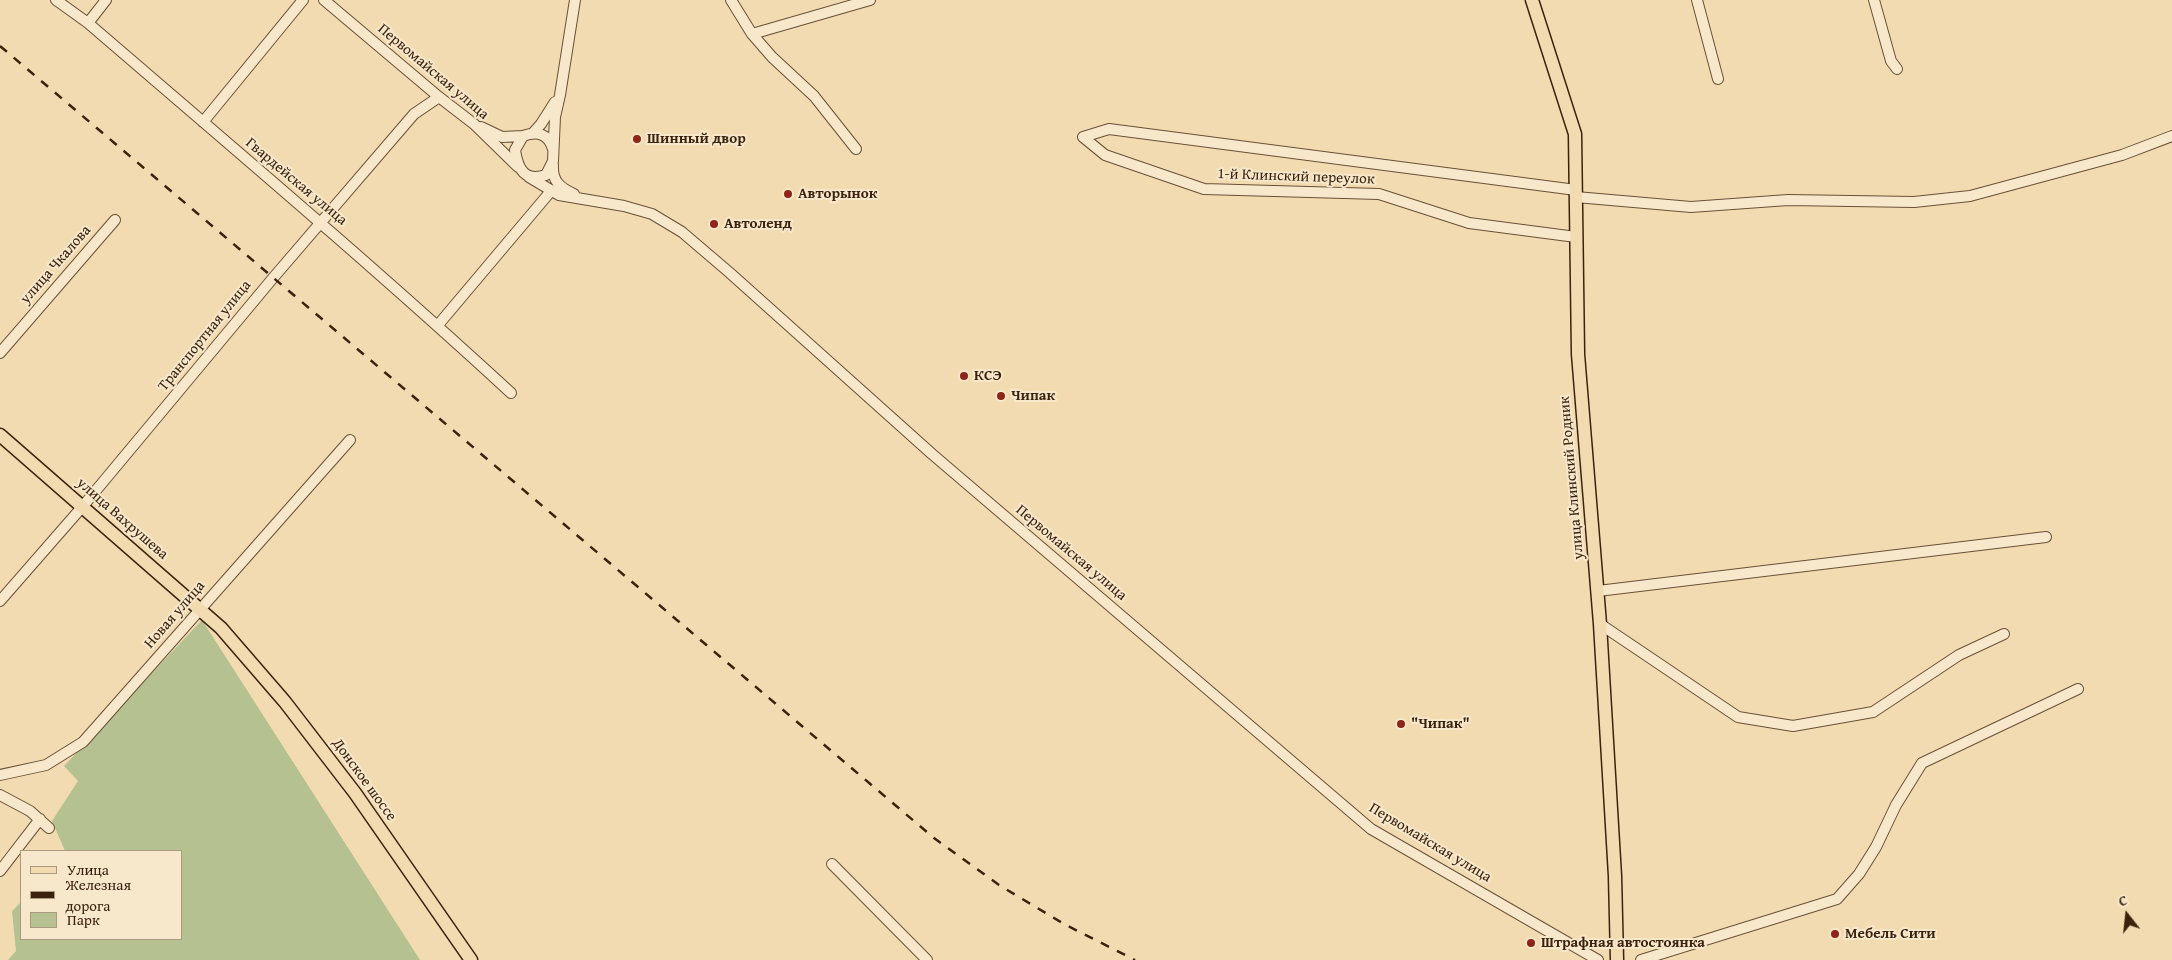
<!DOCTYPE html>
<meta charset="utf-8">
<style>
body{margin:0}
#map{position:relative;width:2172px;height:960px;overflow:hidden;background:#f3dbb1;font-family:"Gentium Book Plus",serif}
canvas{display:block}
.legend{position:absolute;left:20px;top:850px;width:162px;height:90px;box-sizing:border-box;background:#f7e8cc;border:1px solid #ac9980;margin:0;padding:6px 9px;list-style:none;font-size:15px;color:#3b220e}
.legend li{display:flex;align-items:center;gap:10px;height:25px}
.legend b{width:25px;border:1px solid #ac9980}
.north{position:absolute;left:2102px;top:890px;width:50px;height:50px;-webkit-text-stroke:4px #f7e8cc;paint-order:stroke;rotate:344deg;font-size:14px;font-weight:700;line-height:20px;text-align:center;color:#3b220e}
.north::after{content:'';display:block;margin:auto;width:18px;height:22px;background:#3b220e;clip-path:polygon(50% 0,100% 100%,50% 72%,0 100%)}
</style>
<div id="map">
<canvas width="2172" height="960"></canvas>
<ul class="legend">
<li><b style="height:6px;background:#f3dbb1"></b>Улица</li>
<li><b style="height:6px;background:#3b220e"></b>Железная дорога</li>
<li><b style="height:14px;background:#b5c191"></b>Парк</li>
</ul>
<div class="north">С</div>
</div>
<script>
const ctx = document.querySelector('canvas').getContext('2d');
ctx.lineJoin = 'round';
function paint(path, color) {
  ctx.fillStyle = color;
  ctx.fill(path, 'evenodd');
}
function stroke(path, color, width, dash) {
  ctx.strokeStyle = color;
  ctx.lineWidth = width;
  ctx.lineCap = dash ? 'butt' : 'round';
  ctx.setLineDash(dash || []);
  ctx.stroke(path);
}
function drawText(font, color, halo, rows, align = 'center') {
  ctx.font = font + ' "Gentium Book Plus",serif';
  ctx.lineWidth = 4;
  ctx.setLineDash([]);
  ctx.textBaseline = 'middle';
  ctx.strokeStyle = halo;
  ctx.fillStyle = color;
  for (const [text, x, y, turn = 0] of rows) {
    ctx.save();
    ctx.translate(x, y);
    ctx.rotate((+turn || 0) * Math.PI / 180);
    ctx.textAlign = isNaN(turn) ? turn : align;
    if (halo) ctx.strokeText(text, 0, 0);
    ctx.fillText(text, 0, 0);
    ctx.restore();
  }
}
paint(new Path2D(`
 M202,620L420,960H8L16,951L12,911L21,902V939H181V851H65L52,821L78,781L64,766Z`), '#b5c191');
const minor = new Path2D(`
 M56,0L88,23C230,145 373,266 511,393
 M324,0L439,97L474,124L518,167
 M731,0L752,34L772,57L814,96L856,149
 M1697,0L1718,79
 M1874,0L1891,61L1897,69
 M88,23L106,0
 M752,34L870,0
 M203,122L303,0
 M481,127L502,137L523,136
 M533,133L541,124L555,102
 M1083,137L1105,155L1204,189L1379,194L1469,223L1576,237
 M1083,137L1109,129L1576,190
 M553,149C548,133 537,131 523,136L515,150C518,170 525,182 546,175L553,161L555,117L560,95L575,0
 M553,165C552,181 560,188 574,194
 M529,177L559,195L624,206L652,214L682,232L730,273L932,454L1371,829L1598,960
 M1576,197L1691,207L1788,200L1914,202L1970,196L2122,155L2172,136
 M438,325L551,191
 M0,353L115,220
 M1598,591L2046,537
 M0,601L83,506L273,278L414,114L439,97
 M1600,624L1738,717L1793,726L1873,712L1959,655L2004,634
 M0,775L46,765L83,742L350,440
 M0,795L30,811L49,828
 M832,864L927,960
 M0,871L40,819
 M1641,960L1837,899L1859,874L1876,847L1896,805L1922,763L2078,689`);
const major = new Path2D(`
 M1532,0L1575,134L1578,354L1600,624L1615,876L1617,960
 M0,435L221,628L285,702L355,793L471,960`);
stroke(minor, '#695037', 12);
stroke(major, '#3b220e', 15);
stroke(minor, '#f7e8cc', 10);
stroke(major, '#f3dbb1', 12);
stroke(new Path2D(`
 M0,46L934,838L999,885L1064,924L1135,960`), '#3b220e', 2.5, [9, 9]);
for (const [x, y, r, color] of [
 [637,139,5,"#8f2418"],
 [788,194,5,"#8f2418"],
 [714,224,5,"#8f2418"],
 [964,376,5,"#8f2418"],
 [1001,396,5,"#8f2418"],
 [1401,724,5,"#8f2418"],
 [1835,934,5,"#8f2418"],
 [1531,943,5,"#8f2418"]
]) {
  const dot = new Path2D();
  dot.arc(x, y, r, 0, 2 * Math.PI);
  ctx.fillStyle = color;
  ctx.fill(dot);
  stroke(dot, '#f7e8cc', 2);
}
drawText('15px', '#3b220e', '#f7e8cc', [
 ["Первомайская улица",433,72,40],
 ["1-й Клинский переулок",1296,177,2],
 ["Гвардейская улица",296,182,40],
 ["улица Чкалова",56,265,-49],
 ["Транспортная улица",205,336,-51],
 ["улица Клинский Родник",1572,478,-95],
 ["улица Вахрушева",122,519,41],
 ["Первомайская улица",1071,553,40],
 ["Новая улица",175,615,-49],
 ["Донское шоссе",364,780,54],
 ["Первомайская улица",1430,843,31]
]);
drawText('bold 15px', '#3b220e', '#f7e8cc', [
 ["Шинный двор",647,139],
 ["Авторынок",798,194],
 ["Автоленд",724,224],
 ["КСЭ",974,376],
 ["Чипак",1011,396],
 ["\"Чипак\"",1411,724],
 ["Мебель Сити",1845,934],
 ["Штрафная автостоянка",1541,943]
], 'left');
</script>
